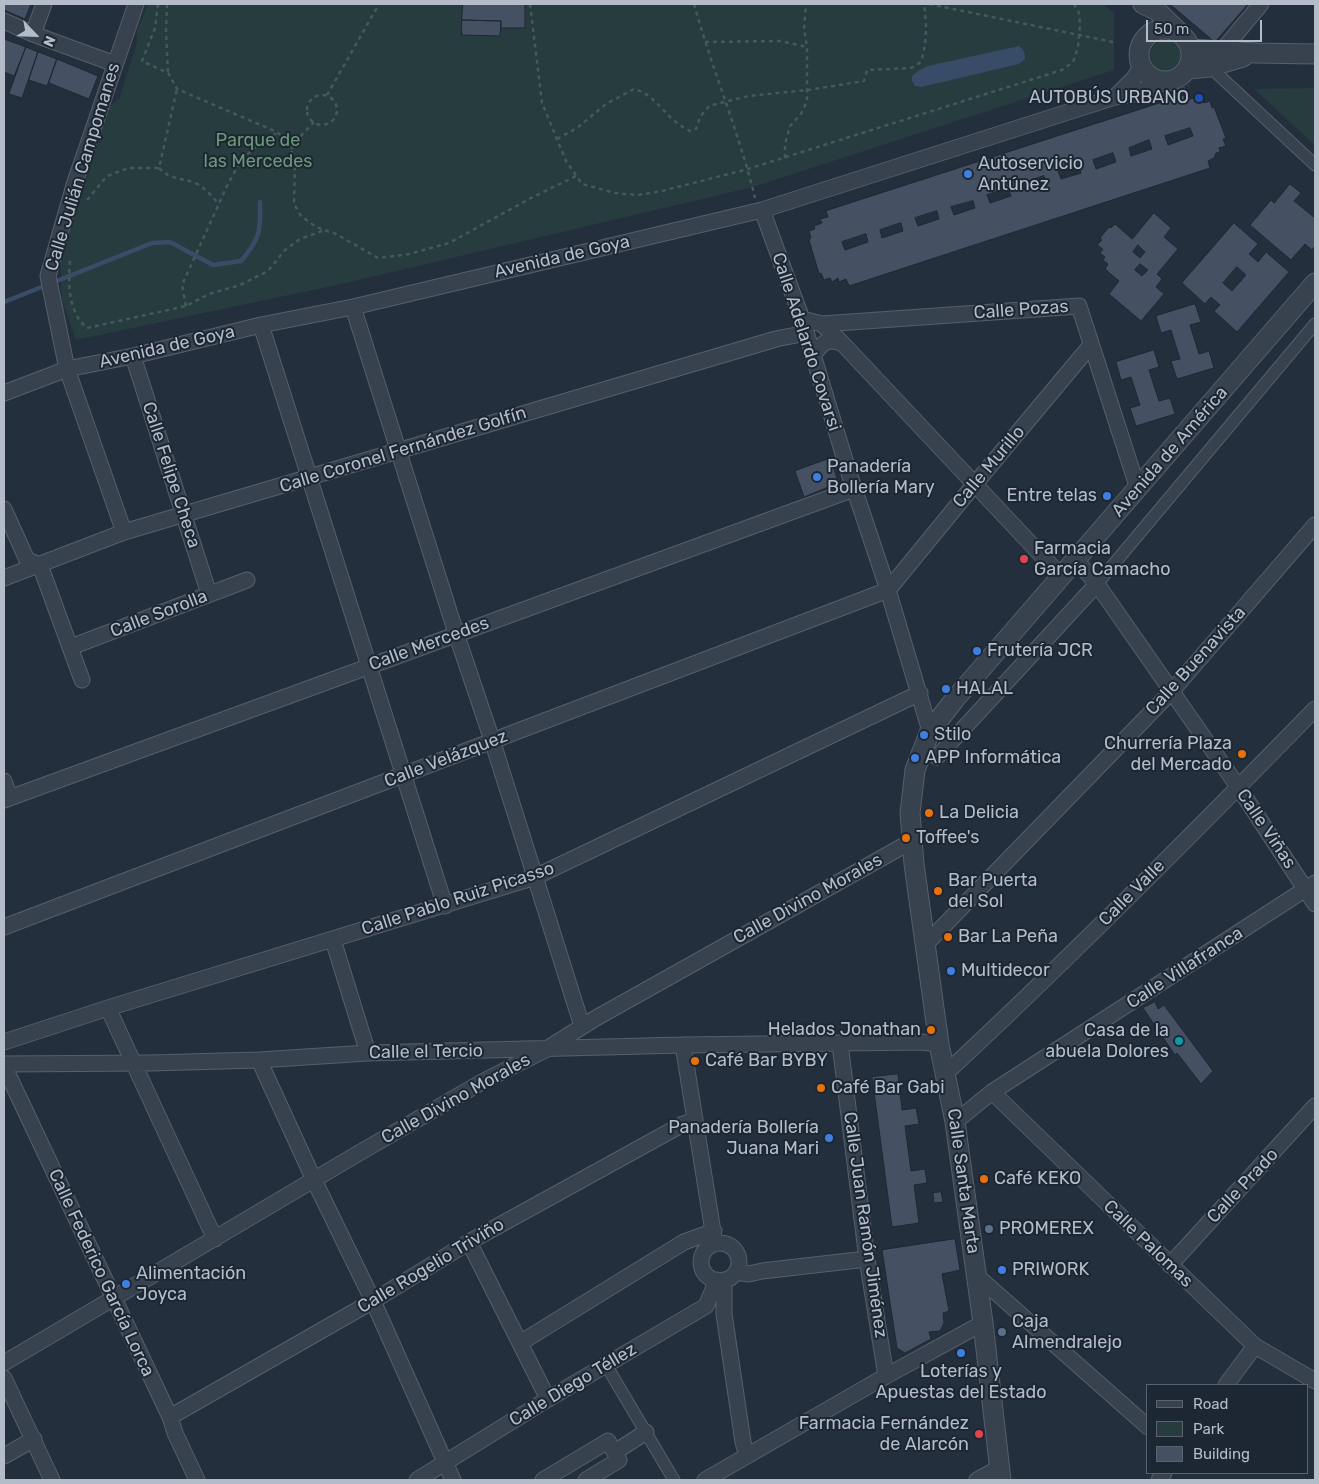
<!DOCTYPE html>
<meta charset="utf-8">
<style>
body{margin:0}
#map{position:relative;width:1319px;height:1484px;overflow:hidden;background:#242f3e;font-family:Rubik,sans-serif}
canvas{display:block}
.frame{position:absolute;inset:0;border:5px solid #b4bcc9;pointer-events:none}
.legend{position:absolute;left:1146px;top:1384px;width:162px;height:90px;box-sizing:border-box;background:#1d2633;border:1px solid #59626f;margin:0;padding:6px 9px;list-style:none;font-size:15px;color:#b4bcc9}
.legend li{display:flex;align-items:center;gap:10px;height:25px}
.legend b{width:25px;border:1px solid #59626f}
.north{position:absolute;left:10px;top:10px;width:50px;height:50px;-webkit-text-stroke:4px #1d2633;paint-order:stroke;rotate:114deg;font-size:14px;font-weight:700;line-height:20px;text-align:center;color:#b4bcc9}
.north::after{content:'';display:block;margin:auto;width:18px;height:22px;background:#b4bcc9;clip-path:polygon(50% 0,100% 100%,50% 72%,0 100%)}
.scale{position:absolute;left:1146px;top:20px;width:116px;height:22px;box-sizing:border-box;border:2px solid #b4bcc9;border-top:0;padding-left:6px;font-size:15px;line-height:18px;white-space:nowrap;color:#b4bcc9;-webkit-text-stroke:4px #1d2633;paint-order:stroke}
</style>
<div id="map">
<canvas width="1319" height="1484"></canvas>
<div class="frame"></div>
<ul class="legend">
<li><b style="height:6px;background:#38414e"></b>Road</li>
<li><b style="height:14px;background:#263c3f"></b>Park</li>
<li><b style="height:14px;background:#455162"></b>Building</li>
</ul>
<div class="north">N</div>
<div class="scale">50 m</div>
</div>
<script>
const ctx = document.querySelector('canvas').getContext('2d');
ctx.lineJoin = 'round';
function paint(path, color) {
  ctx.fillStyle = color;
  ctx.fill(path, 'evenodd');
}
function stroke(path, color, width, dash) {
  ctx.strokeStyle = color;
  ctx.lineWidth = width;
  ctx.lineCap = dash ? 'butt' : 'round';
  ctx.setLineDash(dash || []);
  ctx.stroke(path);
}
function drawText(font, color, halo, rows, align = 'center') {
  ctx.font = font + ' Rubik,sans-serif';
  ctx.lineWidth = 4;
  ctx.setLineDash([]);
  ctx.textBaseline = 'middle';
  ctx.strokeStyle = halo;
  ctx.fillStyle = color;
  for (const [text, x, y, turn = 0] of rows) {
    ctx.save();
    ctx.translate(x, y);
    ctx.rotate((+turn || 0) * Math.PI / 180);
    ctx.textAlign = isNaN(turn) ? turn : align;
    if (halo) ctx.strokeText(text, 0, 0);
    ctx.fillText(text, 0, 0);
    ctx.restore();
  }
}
paint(new Path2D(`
 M148,4H1103L1114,13V70L753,187L346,283L76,340L62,300L60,259L110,106L119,99L137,43V31Z
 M1150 56a16 16 0 1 1 32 0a16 16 0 1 1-32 0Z
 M1315,88V145L1254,89Z`), '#263c3f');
paint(new Path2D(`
 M1019,46C1024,50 1025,53 1025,59L1019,64L921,87L915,86L912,81V76L918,71L928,66Z`), '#394c67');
stroke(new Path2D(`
 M4,302L152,243L170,242L213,265L241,261C260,239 261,231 260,202`), '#394c67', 4.5);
const building = new Path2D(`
 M4,4H31L25,19L4,10Z
 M463,4H525V28H501V21L462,20Z
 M1170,4H1248L1215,42Z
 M462,20L501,21L500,36L462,35Z
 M4,39L26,47L14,76L4,72Z
 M26,47L38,52L22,98L9,94Z
 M38,52L57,59L47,86L29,80Z
 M57,59L98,76L89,99L49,83Z
 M1185,95L1187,100L1194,98L1195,102L1202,99L1204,103L1210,101L1212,108L1214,107L1226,138L1223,139L1226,146L1219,148L1220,152L1216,153L1214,158L1208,161L1210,168L849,286L846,279L839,282L838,278L832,282L830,278L824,280L821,273L819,274L809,240L811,238L809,231L815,229L814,226L822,223L820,219L828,217L826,211ZM1190,128L1193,136L1168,145L1165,136ZM1149,140L1152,149L1131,156L1129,148ZM1113,153L1116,162L1096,169L1093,160ZM1079,165L1081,173L1061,179L1058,171ZM1044,176L1047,184L1025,191L1023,183ZM1008,188L1011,196L990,203L987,195ZM973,201L975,208L954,215L951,207ZM937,211L939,219L918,226L915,218ZM901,223L903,231L882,238L880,230ZM866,234L868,242L845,250L842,242Z
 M1290,184L1301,193L1294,201L1315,218V246L1312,250L1305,244L1291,260L1250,225L1271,200L1274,203Z
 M1154,213L1171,228L1164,237L1178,249L1157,274L1162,279L1156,287L1164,294L1141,321L1109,294L1119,281L1105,269L1108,264L1103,260L1105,257L1100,253L1103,249L1097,245L1102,240L1100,238L1109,227L1111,228L1115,224L1132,239ZM1138,245L1145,252L1140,258L1133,252ZM1140,264L1148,270L1142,276L1135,270Z
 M1234,223L1258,244L1249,254L1258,262L1266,252L1289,272L1237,332L1214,311L1220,305L1211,297L1205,304L1182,283ZM1237,267L1246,275L1232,291L1223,283Z
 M1195,304L1201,322L1190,325L1199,354L1209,351L1214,368L1177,379L1171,361L1180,359L1171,330L1161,333L1156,316Z
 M1154,350L1159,367L1149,370L1159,401L1170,398L1175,414L1136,426L1130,408L1140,405L1131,377L1121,380L1116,362Z
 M831,458L838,483L804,497L795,471Z
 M1155,1002L1158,1009L1164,1005L1213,1071L1201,1084L1177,1053L1175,1055L1143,1008Z
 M898,1074L902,1110L916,1108L919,1124L905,1126L911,1171L925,1169L927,1183L914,1185L919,1223L892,1227L872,1077Z
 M941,1192L943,1202L934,1203L933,1193Z
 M955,1239L960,1270L942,1274L949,1311L943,1313L944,1323L940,1331L929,1332L931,1339L905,1353L897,1348L882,1250Z`);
paint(building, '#455162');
stroke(building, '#1f2835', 1);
const pedestrian = new Path2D(`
 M1210,67L1315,165
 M1097,584L1315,324
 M606,1365L674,1480`);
const minor = new Path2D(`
 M4,21L33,34L115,64
 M33,34L44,4
 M1221,52L1261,4
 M1115,97L1134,78L1141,67
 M762,210L802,319L849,473L888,590L930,731
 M353,307L456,633L492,740L582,1026
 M802,319L822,324L1079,306L1138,489
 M822,324L842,343L1061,576
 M261,325L445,906
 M813,355C823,343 825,338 842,343
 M133,356L209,594
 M4,393L67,369L133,356L261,325L353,307L762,210L1115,97L1133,94L1164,82
 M4,509L27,560L40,565L82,680
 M124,532L67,369L48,276L74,185L136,4
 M1076,560L1097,584L1239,788L1315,904
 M4,578L124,532L776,339L806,333
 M71,647L247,580
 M937,757L1097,584
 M4,781L10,798
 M4,800L854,489
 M4,927L888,590L974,485L1091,345
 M333,940L368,1053
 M926,944L1171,692L1315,525
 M108,1008L215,1239
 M4,1042L108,1008L535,877L920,693
 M840,1044L867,1259L886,1376
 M683,1045L715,1244
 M259,1060L314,1180L373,1301L453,1480
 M4,1064L149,1063L259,1060L368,1053L683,1045L921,1042L939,1044
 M4,1066L170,1417L175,1433L197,1480
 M945,1074C1072,956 1194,833 1315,709
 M992,1092L1255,1346L1315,1381
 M955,1122L992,1092L1315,883
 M469,1242L548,1399
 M701 1262a19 19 0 1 1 38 0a19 19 0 1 1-38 0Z
 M1170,1265L1315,1106
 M736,1272L749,1274L762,1271L867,1259
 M976,1275L1148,1427
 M724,1280V1314L743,1442L747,1456
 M520,1343L684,1242L714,1231
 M4,1363L359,1153L482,1082L545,1050L596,1018L912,841
 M4,1378L52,1480
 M1226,1385L1255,1346
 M170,1417L373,1301L469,1242L683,1124L695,1120
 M615,1452L646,1432
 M4,1456L34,1439
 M417,1480L548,1399L706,1306L717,1280
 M543,1480L608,1441L619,1460L586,1480
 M705,1480L886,1376L983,1323
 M977,1480L999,1468
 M1159,1480L1164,1473`);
const tertiary = new Path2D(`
 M1143,4L1156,10L1180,33
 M1139 55a26 26 0 1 1 52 0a26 26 0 1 1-52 0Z
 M1191,49L1256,53L1315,54
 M1188,69L1210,67L1243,57
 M1001,1480L983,1323L955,1122L939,1044L914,864L910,813L915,770L930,731L955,699L1315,283`);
stroke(pedestrian, '#565f6c', 13);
stroke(minor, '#565f6c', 17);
stroke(tertiary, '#565f6c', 21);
stroke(new Path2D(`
 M158,4L155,28L142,61L168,73L177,89L277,132L289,143L295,161L294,204L301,216L316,227L336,234L378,258L409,254L449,243L531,198L576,176
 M167,4L166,31L168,72
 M530,4L542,103L566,161L582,184L615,193L638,195L662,191L748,169L1062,70L1073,62L1078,47L1080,25L1079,13L1074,4
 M694,4C712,69 739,132 755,198
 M929,4L1113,42
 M705,42L780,41L807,47
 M1174,93L1189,86
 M327,95L379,4
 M307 110a15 15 0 1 1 30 0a15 15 0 1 1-30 0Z
 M557,139L577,128L606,104L634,89C653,94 661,110 676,122C680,126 685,128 690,131L696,129L700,117L709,106L748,96L808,90L864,81L867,70L911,68L921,62C927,40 927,26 924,4
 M291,149L298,139L314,122
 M785,158V144L790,126L801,114L807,101V47L804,29L806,4
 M159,168C172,181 180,177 195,183C205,187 212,197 219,204
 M87,200L107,176L129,168H159L177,89
 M70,261C68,284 68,312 87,328L186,306L209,294L240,285L268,271L285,250L300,239L325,230
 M186,306L182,285L227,186L241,160L256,147L267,142L277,132`), '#44595c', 2.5, [4, 4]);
stroke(pedestrian, '#38414e', 11);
stroke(minor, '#38414e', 15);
stroke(tertiary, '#38414e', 19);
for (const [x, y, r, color] of [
 [1199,98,5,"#1a4fb4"],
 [968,174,5,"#3f7fe0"],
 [817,477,5,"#3f7fe0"],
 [1107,496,5,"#3f7fe0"],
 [1024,559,5,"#e0444e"],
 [977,651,5,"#3f7fe0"],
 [946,689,5,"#3f7fe0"],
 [924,735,5,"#3f7fe0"],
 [1242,754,5,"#e8710a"],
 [915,758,5,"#3f7fe0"],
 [929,813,5,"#e8710a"],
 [906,838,5,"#e8710a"],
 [938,891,5,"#e8710a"],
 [948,937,5,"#e8710a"],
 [951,971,5,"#3f7fe0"],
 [931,1030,5,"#e8710a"],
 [1179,1041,5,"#0f9aa8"],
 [695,1061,5,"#e8710a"],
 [821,1088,5,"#e8710a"],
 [829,1138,5,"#3f7fe0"],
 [984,1179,5,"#e8710a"],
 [989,1229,5,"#5c6f8a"],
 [1002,1270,5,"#3f7fe0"],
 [126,1284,5,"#3f7fe0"],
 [1002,1332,5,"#5c6f8a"],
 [961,1353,5,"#3f7fe0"],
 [979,1434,5,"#e0444e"]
]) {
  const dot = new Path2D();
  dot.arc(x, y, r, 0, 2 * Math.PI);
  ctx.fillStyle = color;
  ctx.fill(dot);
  stroke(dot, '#1d2633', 2);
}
drawText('18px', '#b4bcc9', '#1d2633', [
 ["AUTOBÚS URBANO",1189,98,"right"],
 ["Autoservicio",978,164],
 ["Antúnez",978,185],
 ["Panadería",827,467],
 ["Bollería Mary",827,488],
 ["Entre telas",1097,496,"right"],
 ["Farmacia",1034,549],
 ["García Camacho",1034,570],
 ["Frutería JCR",987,651],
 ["HALAL",956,689],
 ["Stilo",934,735],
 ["Churrería Plaza",1232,744,"right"],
 ["del Mercado",1232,765,"right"],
 ["APP Informática",925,758],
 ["La Delicia",939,813],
 ["Toffee's",916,838],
 ["Bar Puerta",948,881],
 ["del Sol",948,902],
 ["Bar La Peña",958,937],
 ["Multidecor",961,971],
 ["Helados Jonathan",921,1030,"right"],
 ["Casa de la",1169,1031,"right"],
 ["abuela Dolores",1169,1052,"right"],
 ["Café Bar BYBY",705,1061],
 ["Café Bar Gabi",831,1088],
 ["Panadería Bollería",819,1128,"right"],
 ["Juana Mari",819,1149,"right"],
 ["Café KEKO",994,1179],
 ["PROMEREX",999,1229],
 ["PRIWORK",1012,1270],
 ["Alimentación",136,1274],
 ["Joyca",136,1295],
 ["Caja",1012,1322],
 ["Almendralejo",1012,1343],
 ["Loterías y",961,1372,"center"],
 ["Apuestas del Estado",961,1393,"center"],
 ["Farmacia Fernández",969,1424,"right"],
 ["de Alarcón",969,1445,"right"]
], 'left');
drawText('18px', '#6b9a76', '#1d2633', [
 ["Parque de",258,141],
 ["las Mercedes",258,162]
]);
drawText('18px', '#b4bcc9', '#1d2633', [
 ["Calle Julián Campomanes",83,167,-73],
 ["Avenida de Goya",562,257,-13],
 ["Calle Pozas",1021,310,-4],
 ["Calle Adelardo Covarsi",806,342,72],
 ["Avenida de Goya",167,347,-13],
 ["Calle Coronel Fernández Golfín",403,450,-17],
 ["Avenida de América",1170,452,-49],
 ["Calle Murillo",989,467,-50],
 ["Calle Felipe Checa",171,475,72],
 ["Calle Sorolla",159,614,-21],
 ["Calle Mercedes",429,644,-20],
 ["Calle Buenavista",1196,661,-48],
 ["Calle Velázquez",446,759,-21],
 ["Calle Viñas",1266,829,56],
 ["Calle Valle",1132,893,-45],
 ["Calle Pablo Ruiz Picasso",458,899,-18],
 ["Calle Divino Morales",808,899,-29],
 ["Calle Villafranca",1185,968,-33],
 ["Calle el Tercio",426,1052,-1],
 ["Calle Divino Morales",456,1099,-29],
 ["Calle Santa Marta",963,1181,82],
 ["Calle Prado",1243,1186,-47],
 ["Calle Juan Ramón Jiménez",865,1225,82],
 ["Calle Palomas",1148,1244,44],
 ["Calle Rogelio Triviño",431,1266,-31],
 ["Calle Federico García Lorca",101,1273,65],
 ["Calle Diego Téllez",573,1385,-31]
]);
</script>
